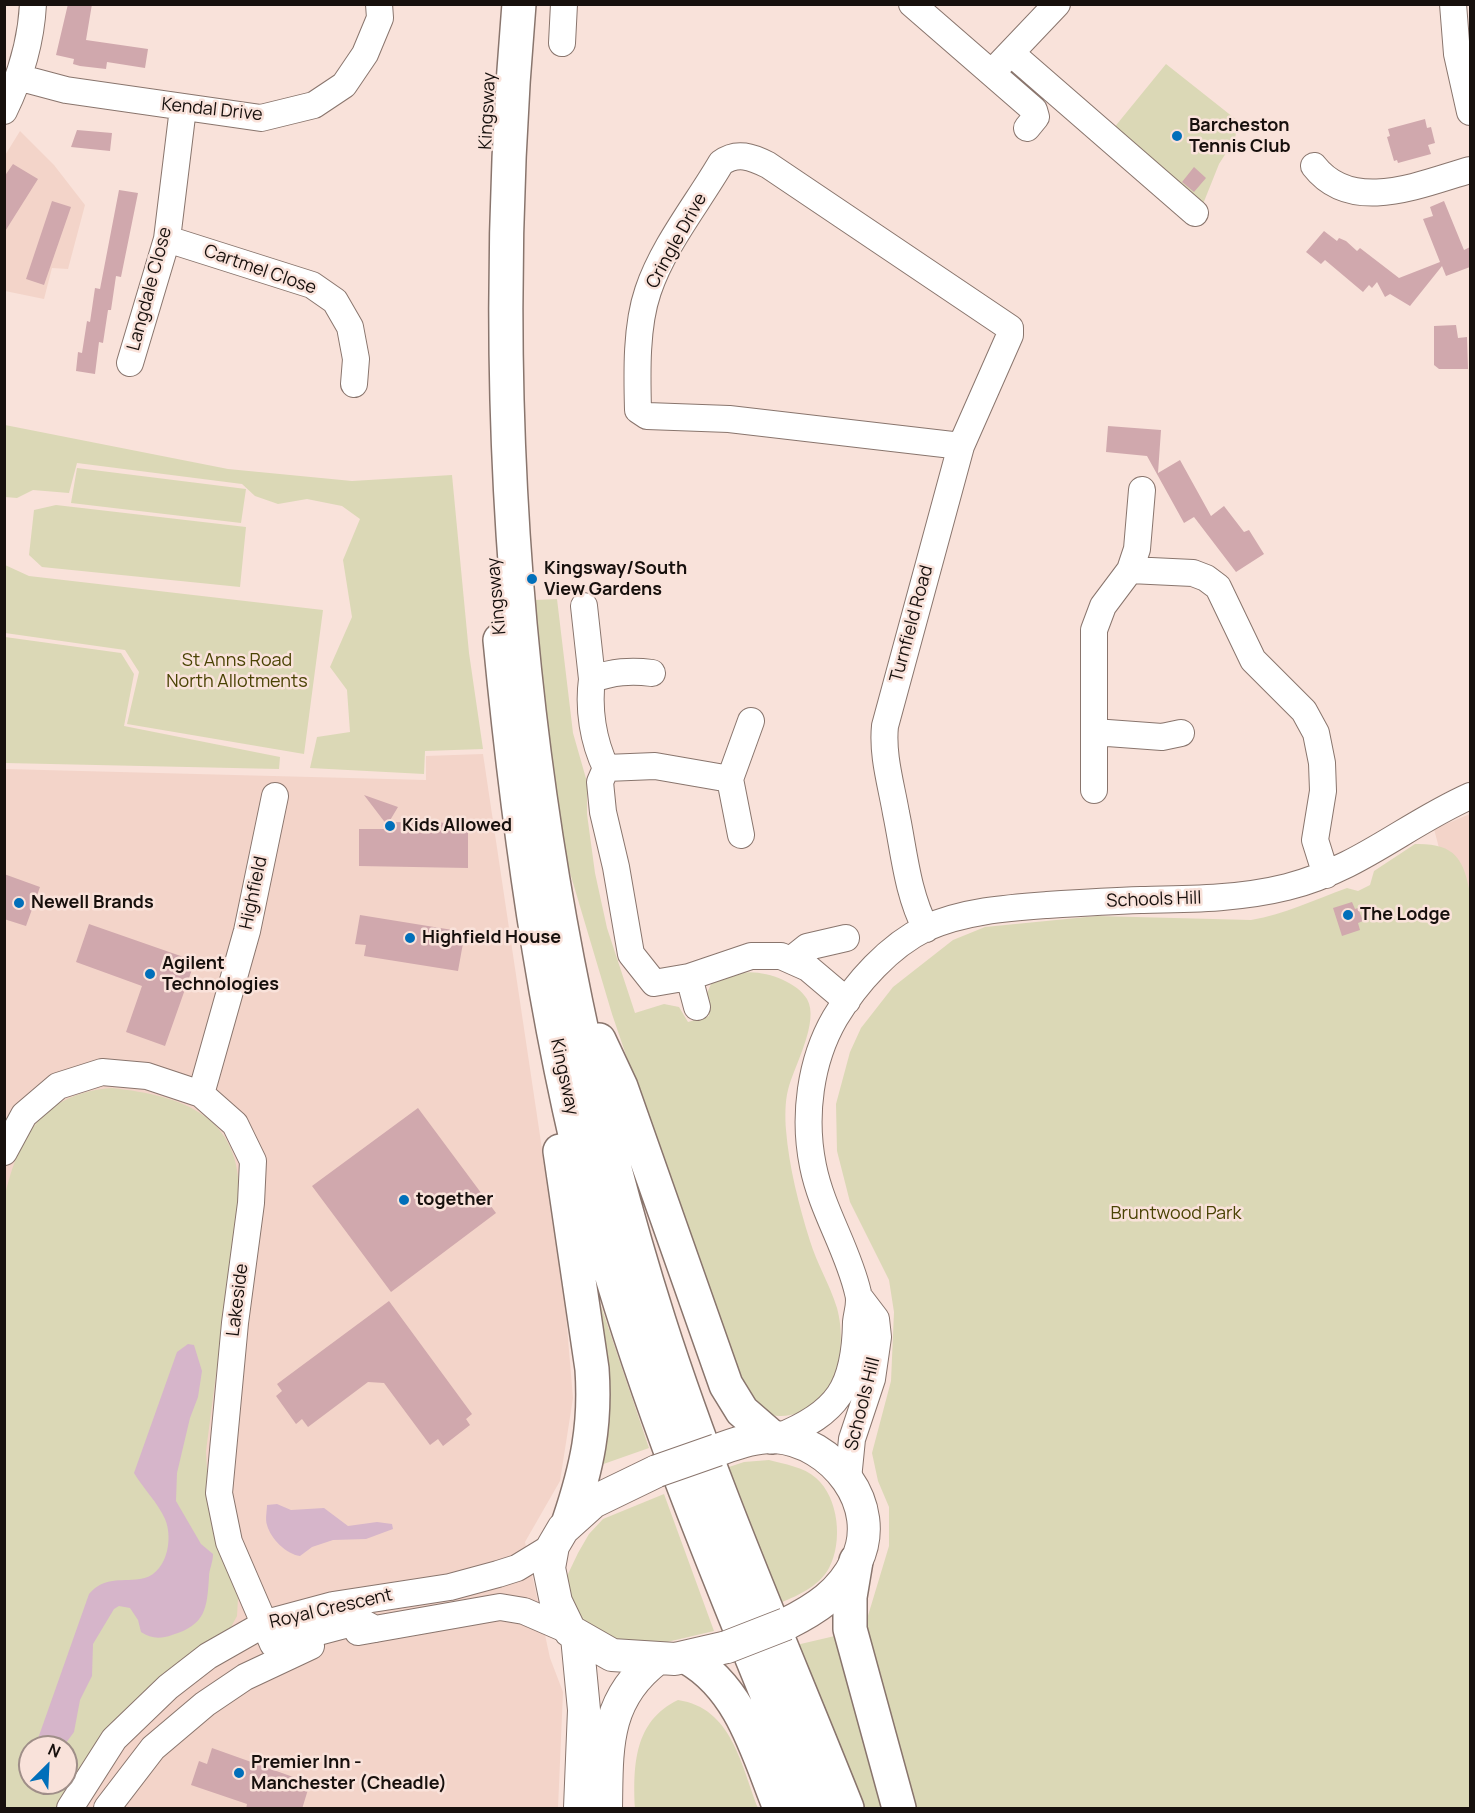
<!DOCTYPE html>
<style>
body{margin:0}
#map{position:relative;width:1475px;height:1813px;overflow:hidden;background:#f9e2da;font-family:Manrope,sans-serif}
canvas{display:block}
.frame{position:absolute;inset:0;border:6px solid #17100d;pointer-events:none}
.north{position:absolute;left:18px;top:1735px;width:60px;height:60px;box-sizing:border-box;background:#f9e2da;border:2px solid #9f8e88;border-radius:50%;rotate:24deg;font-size:16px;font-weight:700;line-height:24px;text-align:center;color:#17100d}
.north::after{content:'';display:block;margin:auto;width:21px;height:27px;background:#006fba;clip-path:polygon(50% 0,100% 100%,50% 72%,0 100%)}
</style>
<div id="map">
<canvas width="1475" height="1813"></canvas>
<div class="frame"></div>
<div class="north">N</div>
</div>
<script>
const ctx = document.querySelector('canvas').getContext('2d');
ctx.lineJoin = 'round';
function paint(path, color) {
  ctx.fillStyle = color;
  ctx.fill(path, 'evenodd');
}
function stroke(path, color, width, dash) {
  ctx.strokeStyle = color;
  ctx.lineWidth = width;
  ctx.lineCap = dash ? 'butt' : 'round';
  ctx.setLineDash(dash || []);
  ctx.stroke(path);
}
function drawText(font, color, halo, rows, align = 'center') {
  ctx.font = font + ' Manrope,sans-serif';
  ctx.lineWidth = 5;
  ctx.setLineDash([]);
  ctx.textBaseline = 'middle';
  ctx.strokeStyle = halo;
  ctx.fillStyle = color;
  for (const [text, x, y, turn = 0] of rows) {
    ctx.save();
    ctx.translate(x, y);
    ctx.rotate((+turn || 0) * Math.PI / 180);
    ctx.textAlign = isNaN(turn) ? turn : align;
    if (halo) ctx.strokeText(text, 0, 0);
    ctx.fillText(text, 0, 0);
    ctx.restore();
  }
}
paint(new Path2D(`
 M20,131L54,165L85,205L68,269L52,268L44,299L5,291L4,157Z
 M483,754L565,1303L573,1398L560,1481L525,1542L550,1658L563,1692L558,1808H5V769L426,780V756ZM30,1747H66V1783H30Z
 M1470,814V966L1434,829Z`), '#f3d4c9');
paint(new Path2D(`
 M1166,64L1238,121L1235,139L1219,164L1203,204L1113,129Z
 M5,425L228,469L352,481L452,475L469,653L483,749L425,751L424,774L310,768L317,737L350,732L347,690L330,667L352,617L343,560L360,519L342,506L307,499L278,504L255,496L242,484L77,463L69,493L33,490L17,498L5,497Z
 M77,468L246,489L241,523L71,503Z
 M56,505L246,527L240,587L42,567L29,555L34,510Z
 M5,565L29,576L323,610L304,754L127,724L139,672L125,650L5,633Z
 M557,599L573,733L587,782V814L595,873L607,928L635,1013L664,1004L679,1007L688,1022L709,1016L707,993L712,982C721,979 732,974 742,973C761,969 797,981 807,999C820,1021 794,1066 788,1090C785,1101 785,1118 786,1130C789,1167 799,1206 810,1241C817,1264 830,1285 837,1308C849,1352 834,1414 781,1416C757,1417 743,1383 732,1367L612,1014L568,866L536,666L535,600Z
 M5,637L121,653L134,674L124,726L280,757L279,769L5,763Z
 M1415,844C1454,843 1464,858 1470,894V1808H916L864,1629L889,1546V1507L878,1481L872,1453L891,1381L894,1312L889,1280L850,1202L837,1151L836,1104L850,1052L861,1028L893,987L953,940L985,927L1097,916L1251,920C1285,914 1314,900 1347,888L1358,891L1370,885L1374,871Z
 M112,1088C184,1096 242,1116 239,1199L206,1451L208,1489L226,1565L238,1598L237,1616L231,1627L137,1698L113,1724L58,1808H5V1196C19,1134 45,1093 112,1088ZM30,1747H66V1783H30Z
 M597,1294L649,1448L595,1467Z
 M769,1460C784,1464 804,1467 816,1478C839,1498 843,1542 829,1568C819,1587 795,1597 777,1604L720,1470L744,1462Z
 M664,1494L714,1631L663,1643L618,1646L583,1626L566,1592L568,1574L578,1553L589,1534L603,1519Z
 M839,1635L887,1808H855L792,1646Z
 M678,1700C732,1708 741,1765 758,1808H635C633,1766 634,1721 678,1700Z`), '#dbd8b6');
paint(new Path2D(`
 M188,1344L194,1345L202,1371L198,1397L190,1418L177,1473L176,1501L201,1544L213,1554C213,1563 209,1569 209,1577C207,1608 206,1625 172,1635C161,1639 151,1639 141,1632L138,1620L130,1608L119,1606L114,1609L93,1644L92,1676L80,1700L74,1732L63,1747H35L89,1594C105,1576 119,1582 140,1579C166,1576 174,1540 165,1519C158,1503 143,1488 134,1473L177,1352Z
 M277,1504L291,1510L324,1508L348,1526L377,1522L392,1524L393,1529L366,1539L333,1540L312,1547L300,1556C286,1554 271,1539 267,1525C265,1519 267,1511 267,1505Z`), '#d6b5ca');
paint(new Path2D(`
 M68,4H92L86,40L148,49L145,68L107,62L106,69L80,66L73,64L74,59L56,55Z
 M1425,119L1427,128L1431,127L1435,143L1428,145L1431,154L1398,163L1397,160L1394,161L1387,137L1390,136L1388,129Z
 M77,130L112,133L110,151L71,147Z
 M13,164L38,179L4,233V177Z
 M1194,167L1206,178L1194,192L1182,182Z
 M119,190L138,193L121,277L116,276L111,310H108L103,343L99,342L95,374L76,371L78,352L82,353L87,321L90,322L95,288L100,289Z
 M52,201L71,207L44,285L26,279Z
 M1444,201L1464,250L1470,247V267L1446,276L1442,266L1410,306L1390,294L1385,297L1377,282L1372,288L1369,285L1363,292L1325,260L1321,264L1306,252L1324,231L1337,241L1339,238L1346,241L1357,251L1360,248L1399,278L1440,262L1423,219L1433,216L1430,207Z
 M1456,325L1458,338L1467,337L1468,369H1439L1434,365V326Z
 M1108,426L1161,430L1158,473L1180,460L1211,516L1224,506L1244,532L1249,530L1264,554L1236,572L1194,517L1184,523L1147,456L1106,452Z
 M364,795L398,807L389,822L468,823V868L359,866V829H390Z
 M4,874L40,887L26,926L4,919Z
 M1352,902L1355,909L1358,908L1363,921L1358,923L1360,930L1342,936L1333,908Z
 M360,915L465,932L458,971L364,956L366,945L355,944Z
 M89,924L195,961L165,1046L126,1032L142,986L76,962Z
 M418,1108L496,1213L391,1292L312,1186Z
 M389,1301L472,1414L466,1419L470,1425L443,1446L438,1439L430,1445L384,1383L368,1382L308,1427L302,1419L296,1424L276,1396L282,1391L277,1384Z
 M212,1748L310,1783L302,1809H246L247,1804L191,1785L199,1761L207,1764Z`), '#d0a8ad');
const minor = new Path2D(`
 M912,4L1034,110L1036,117L1027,128
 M1453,4L1457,54L1470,112
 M562,43L564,4
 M1011,53L1195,213
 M1000,64L1057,4
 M21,78L66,90L261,118L314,105L344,85L365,54L380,18L379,4
 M4,111C21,76 31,43 33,4
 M1314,166C1352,215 1421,184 1470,170
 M167,239L312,285L335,301L350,327L356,359L354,384
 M130,363L167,239L183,108
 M1130,570L1193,573L1206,578L1218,587L1253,660L1304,711L1316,733L1322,763L1323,791L1315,840L1326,875
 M584,606L592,679
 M652,673C630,670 613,672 592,679C588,709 593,741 606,768L600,782L603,812L616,867L631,954L654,983L689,977L751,956H781L808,968L847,1001
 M1094,732L1162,737L1181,733
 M606,768L655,766L730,779L741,835
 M730,779L751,721
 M1094,790V630L1103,606L1130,570L1137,549L1142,490
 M926,929C907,893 904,851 896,813C891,784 882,755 885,726L961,446L1010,335V328L768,165C752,157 737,151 721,163C697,204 663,246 648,291C636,326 637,372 638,410L647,416L729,419L961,446
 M792,959L807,947L846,938
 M689,977L697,1007
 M201,1094L247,931L275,796
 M4,1152L24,1115L58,1086L102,1072L147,1076L201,1094L235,1124L253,1161L251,1203L235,1323L219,1493L229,1542L273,1644L360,1621L375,1629
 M778,1437C838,1413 855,1387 856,1322C857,1312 861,1303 858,1293C848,1249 822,1211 813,1166C803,1117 810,1061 835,1018C856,983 889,946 926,928C964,911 1007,908 1047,905C1078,903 1110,901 1141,900C1190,899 1239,899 1287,887C1359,869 1405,825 1470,796
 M848,1479L852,1439L872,1379L878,1337L876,1319L860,1298
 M358,1632L500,1607L524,1611L570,1631
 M70,1808L114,1739L168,1687L208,1656L266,1623L333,1605L450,1587L498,1574L517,1568L553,1546
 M107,1808L153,1748L205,1704L245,1677L311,1646`);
const major = new Path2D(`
 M717,1450C735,1444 756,1436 775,1437C832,1441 884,1505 856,1562C841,1593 816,1609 786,1624
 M657,1471L593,1502L563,1529L553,1546L549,1568L556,1602L570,1631L612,1655L675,1659L727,1647
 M577,1637L584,1710L580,1808
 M606,1808C607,1748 604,1699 657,1659`);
const highway = new Path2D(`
 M519,4C481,445 525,899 659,1321C712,1487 783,1647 847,1808
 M500,640C520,847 549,1053 605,1253C659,1442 740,1626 813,1808
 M599,1040L621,1087L726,1385L742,1411L772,1437
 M560,1151L592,1369C596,1426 587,1467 569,1521
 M856,1561L850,1597V1629L899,1808
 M688,1658C742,1689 758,1754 780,1808`);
stroke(minor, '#89756d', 28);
stroke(major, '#89756d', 34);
stroke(highway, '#89756d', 36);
stroke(minor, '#fff', 26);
stroke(major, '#fff', 32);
stroke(highway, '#fff', 33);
const majorBridge = new Path2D(`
 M657,1471L717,1450
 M727,1647L786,1624`);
stroke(majorBridge, '#89756d', 34, []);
stroke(majorBridge, '#fff', 32);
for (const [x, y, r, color] of [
 [1177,136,6,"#006fba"],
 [532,579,6,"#006fba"],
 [390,826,6,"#006fba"],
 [19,903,6,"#006fba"],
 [1348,915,6,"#006fba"],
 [410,938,6,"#006fba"],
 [150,974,6,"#006fba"],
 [404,1200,6,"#006fba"],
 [239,1773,6,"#006fba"]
]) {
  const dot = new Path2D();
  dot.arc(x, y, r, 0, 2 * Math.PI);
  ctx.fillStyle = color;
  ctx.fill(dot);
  stroke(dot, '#f9e2da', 2);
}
drawText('18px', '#17100d', '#f9e2da', [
 ["Kendal Drive",212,110,6],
 ["Kingsway",488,111,-87],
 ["Cringle Drive",677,241,-61],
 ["Cartmel Close",260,270,19],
 ["Langdale Close",150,289,-75],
 ["Kingsway",497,596,-95],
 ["Turnfield Road",912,624,-75],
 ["Highfield",254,893,-78],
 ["Schools Hill",1154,900,-2],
 ["Kingsway",564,1077,78],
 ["Lakeside",238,1300,-83],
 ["Schools Hill",863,1404,-76],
 ["Royal Crescent",331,1609,-13]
]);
drawText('bold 18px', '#17100d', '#f9e2da', [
 ["Barcheston",1189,126],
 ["Tennis Club",1189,147],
 ["Kingsway/South",544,569],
 ["View Gardens",544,590],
 ["Kids Allowed",402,826],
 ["Newell Brands",31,903],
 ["The Lodge",1360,915],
 ["Highfield House",422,938],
 ["Agilent",162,964],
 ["Technologies",162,985],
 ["together",416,1200],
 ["Premier Inn -",251,1763],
 ["Manchester (Cheadle)",251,1784]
], 'left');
drawText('18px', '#4a4304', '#f9e2da', [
 ["St Anns Road",237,661],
 ["North Allotments",237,682],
 ["Bruntwood Park",1176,1214]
]);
</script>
